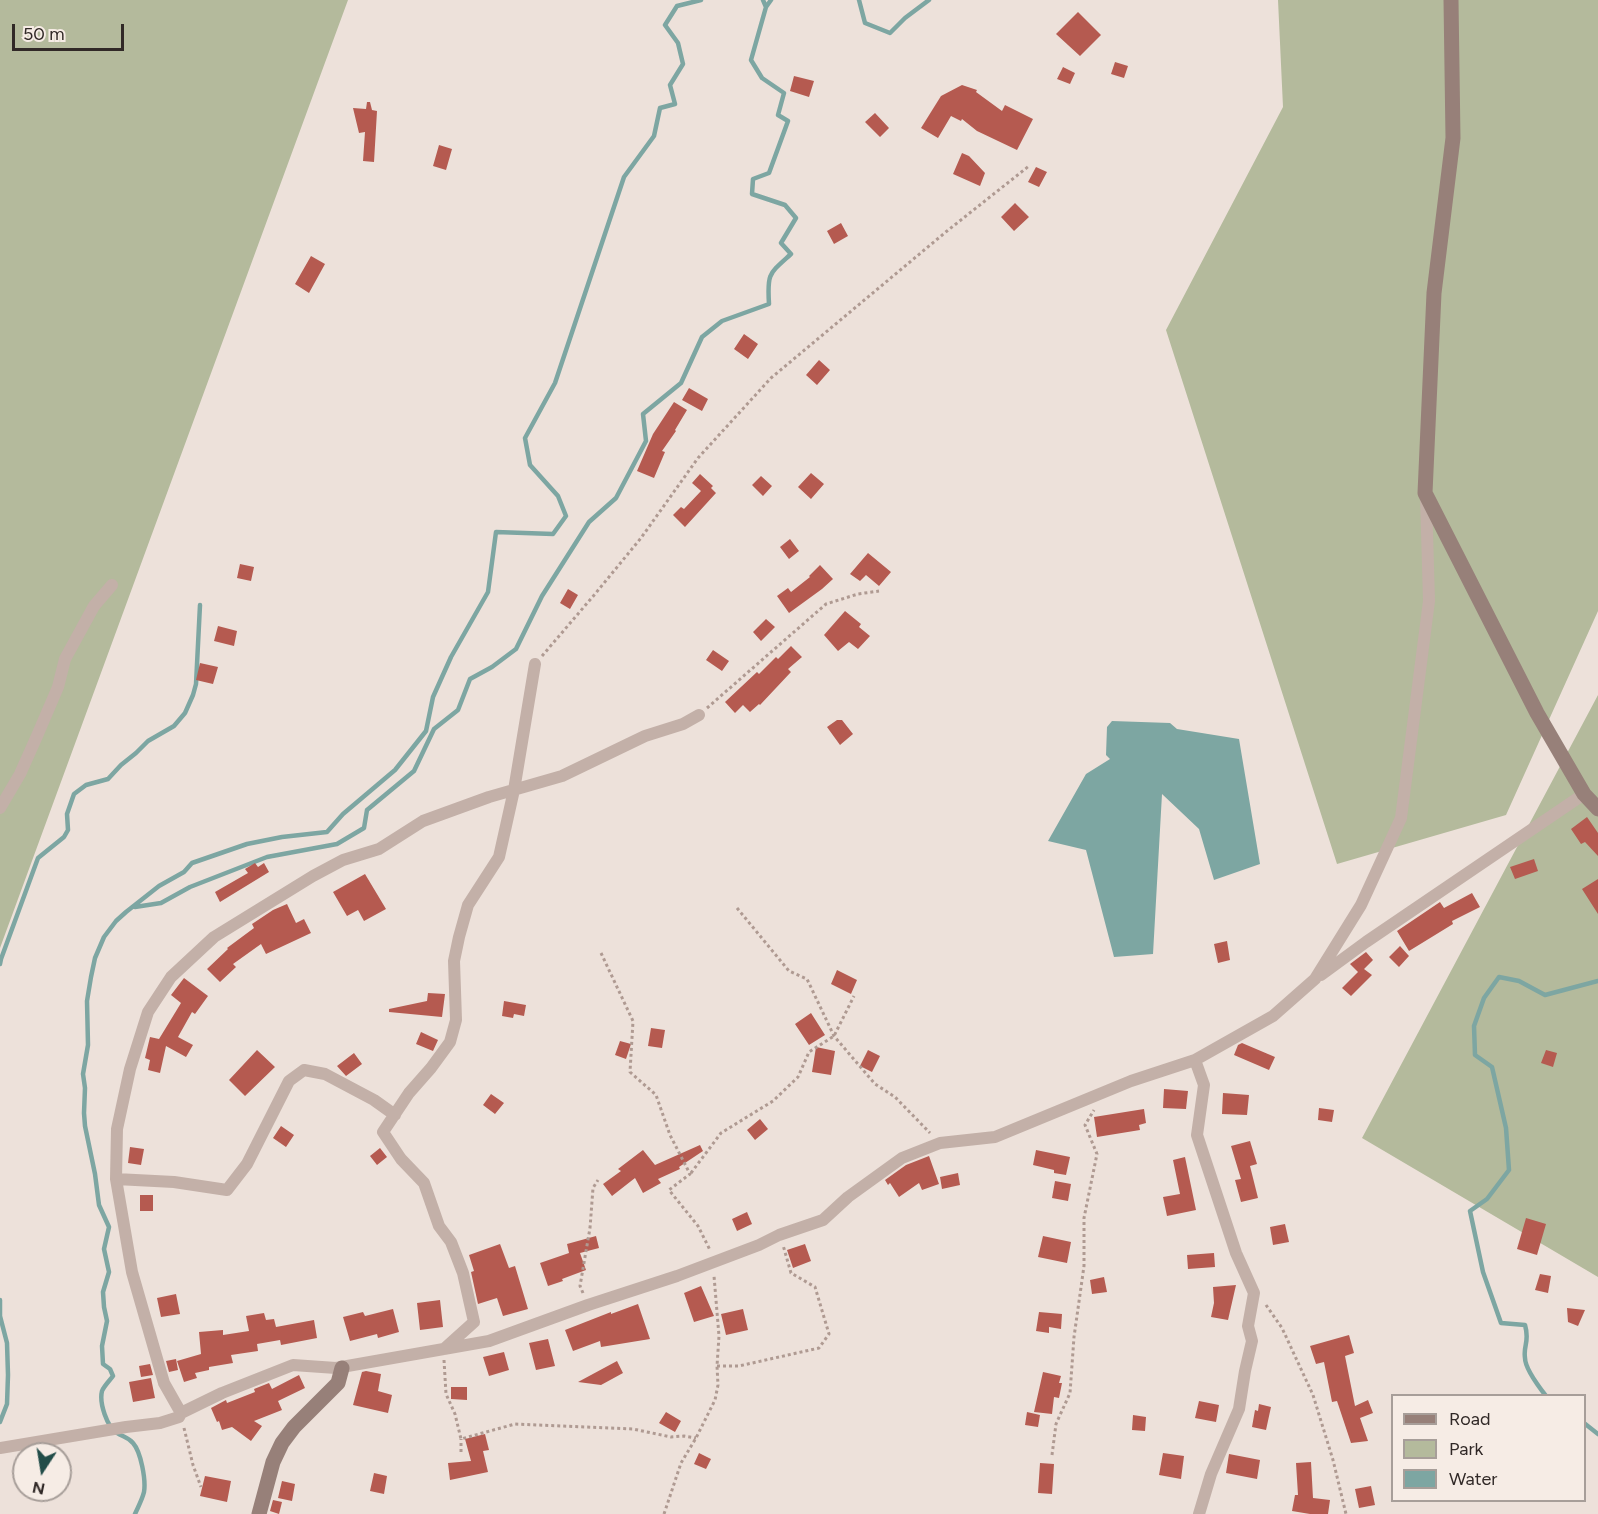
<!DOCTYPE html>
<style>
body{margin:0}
#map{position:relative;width:1598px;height:1514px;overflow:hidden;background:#ede1da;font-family:Figtree,sans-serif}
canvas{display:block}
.legend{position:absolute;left:1391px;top:1394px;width:195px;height:108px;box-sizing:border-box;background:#f6ece5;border:2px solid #a79e99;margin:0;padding:8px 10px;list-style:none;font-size:18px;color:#312927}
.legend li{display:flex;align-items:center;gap:12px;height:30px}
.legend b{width:30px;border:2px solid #a79e99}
.north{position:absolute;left:12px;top:1442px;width:60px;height:60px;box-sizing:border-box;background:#f6ece5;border:2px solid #a79e99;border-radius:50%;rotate:192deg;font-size:16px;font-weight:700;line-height:24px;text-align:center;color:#312927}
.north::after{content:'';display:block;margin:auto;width:21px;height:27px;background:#224d49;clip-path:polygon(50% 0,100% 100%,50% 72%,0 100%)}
.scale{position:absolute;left:12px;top:24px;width:112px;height:27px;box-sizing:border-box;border:3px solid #312927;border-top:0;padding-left:8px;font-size:18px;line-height:21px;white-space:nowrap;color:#312927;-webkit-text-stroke:4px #f6ece5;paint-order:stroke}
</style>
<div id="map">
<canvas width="1598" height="1514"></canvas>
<ul class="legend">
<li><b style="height:8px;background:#978079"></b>Road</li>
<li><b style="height:16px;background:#b4ba9c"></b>Park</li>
<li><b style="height:16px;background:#7da6a2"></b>Water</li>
</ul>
<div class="north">N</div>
<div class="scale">50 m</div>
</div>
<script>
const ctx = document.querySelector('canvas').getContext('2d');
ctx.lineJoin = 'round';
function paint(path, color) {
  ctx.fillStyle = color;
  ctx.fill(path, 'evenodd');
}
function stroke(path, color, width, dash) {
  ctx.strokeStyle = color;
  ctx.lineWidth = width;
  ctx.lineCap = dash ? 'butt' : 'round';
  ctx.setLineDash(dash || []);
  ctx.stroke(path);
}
paint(new Path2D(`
 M0,0H348L0,948Z
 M1278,0H1598V611L1506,815L1337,864L1166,330L1283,107Z
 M1598,695V1277L1362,1138Z`), '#b4ba9c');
paint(new Path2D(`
 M1112,721L1170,723L1177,729L1239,739L1260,864L1214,880L1199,829L1162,794L1153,954L1114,957L1086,850L1048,841L1086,774L1110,759L1106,755L1107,727Z`), '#7da6a2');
stroke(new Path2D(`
 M763,0L766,7L771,0
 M859,0L865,23L890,33L905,18L929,0
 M135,907L161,903L190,887L267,857L337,844L364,828L367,810L414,771L434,729L458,710L470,679L492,667L516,649L542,596L589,522L616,498L646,441L643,414L681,383L702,337L722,321L769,304C767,273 769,274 791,254L781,243L796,218L785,205L752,194L753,179L769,173L788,121L778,115L784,93L762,78L751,60L766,7
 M0,964L1,959L38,858L64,837L68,830L67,814L74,794L86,785L108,779L121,765L136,753L148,741L174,726L185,713L193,695L196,684L200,605
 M0,1300V1316L7,1343L8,1375L7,1404L0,1422
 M1546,1396C1539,1387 1525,1369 1525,1358C1523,1345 1530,1342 1525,1325L1501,1323L1483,1272L1470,1211L1487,1199L1509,1170L1506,1128L1492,1067L1475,1055L1474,1026L1484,998L1499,977L1519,981L1545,995L1598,981
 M1584,1423L1598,1434
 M135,1514C138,1507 142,1500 144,1492C146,1480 141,1452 133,1443C128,1437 123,1437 117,1433C107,1427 99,1403 102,1391C104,1386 110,1380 113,1376L110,1369L103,1364L102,1346L107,1321L104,1307L103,1292L109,1272L104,1249L109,1227L99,1205L95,1174L85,1126L84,1113L85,1088L83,1074L88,1045L87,1001L91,977L95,958L104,937L116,921L126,912L159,886L184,872L192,863L247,844L282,837L327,832L343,814L395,770L426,731L433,697L451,657L488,592L496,532L553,534L566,516L558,496L530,465L525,438L555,383L624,177L654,136L660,108L675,104L670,85L683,64L678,43L665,25L677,6L701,0`), '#7da6a2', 4.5);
paint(new Path2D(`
 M1078,12L1101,35L1080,56L1056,34Z
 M1115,62L1128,66L1124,78L1111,74Z
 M1063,67L1075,73L1070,84L1057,79Z
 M794,76L814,81L809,97L790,91Z
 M962,85L977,90L976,92L1002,111L1005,105L1033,119L1017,150L977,131L962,119L961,121L951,116L938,138L921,128L941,96Z
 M367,102H370L372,110L377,111L374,162L363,161L365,132L359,133L353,108L366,109Z
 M875,113L889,128L880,137L865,122Z
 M439,145L452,149L446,170L433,166Z
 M962,153L969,156L985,173L980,186L953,174Z
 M1036,167L1047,172L1039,187L1028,182Z
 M1015,203L1029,217L1014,231L1001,217Z
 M841,223L848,236L834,244L827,231Z
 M311,256L325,264L309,293L295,284Z
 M744,334L758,344L748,359L734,349Z
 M819,360L830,370L817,385L806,375Z
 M689,388L708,399L702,411L682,400Z
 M674,402L687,410L675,430L676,431L662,451L665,452L654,478L637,471L653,434Z
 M811,473L824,484L811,499L798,487Z
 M700,474L713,486L711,488L716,493L685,527L673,515L681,507L684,509L701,491L692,483Z
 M761,476L772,486L763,496L752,485Z
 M790,539L799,551L789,559L780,547Z
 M868,553L891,572L879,586L866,575L860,581L850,574Z
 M240,564L254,567L251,581L237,578Z
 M820,565L833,579L822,589L789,613L777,596L788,588L791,592L810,577L809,576Z
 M568,589L578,595L570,609L560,603Z
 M845,611L861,624L859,627L870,636L858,649L849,642L838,651L824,635Z
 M766,619L775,627L761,641L753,632Z
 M218,626L237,631L234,646L214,641Z
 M791,646L802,657L788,669L791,672L760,705L759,704L750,712L743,705L735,713L725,702L757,672L759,674L776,657L778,659Z
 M713,650L729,661L722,671L706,660Z
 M200,663L218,667L213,684L196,680Z
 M837,720H842L853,734L840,745L827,727Z
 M1587,817L1598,833V856L1585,842L1581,844L1571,829Z
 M1534,859L1538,871L1515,879L1510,867Z
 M255,863L258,867L264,863L269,872L220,902L215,892L248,873L245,869Z
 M365,874L386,909L364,921L358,910L347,916L333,892Z
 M1598,879V914L1582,889Z
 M1472,893L1480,907L1452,921L1453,924L1409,951L1397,931L1440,902L1444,908Z
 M287,904L296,923L304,919L311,933L266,954L261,944L233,964L236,967L220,982L207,969L228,949L227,948L254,928L252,924L273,910Z
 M1227,941L1230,960L1218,963L1214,944Z
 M1400,946L1409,956L1399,967L1389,957Z
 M1366,952L1373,960L1364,969L1372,975L1351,996L1342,988L1358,972L1350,964Z
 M837,970L857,980L851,994L831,984Z
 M184,978L208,996L195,1014L192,1012L178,1037L193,1045L186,1057L166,1046L160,1073L148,1070L150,1060L145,1058L150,1037L159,1039L181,1003L171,995Z
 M428,993L445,994L442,1017L389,1012V1009L427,1001Z
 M504,1001L526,1005L524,1016L514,1014L513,1018L502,1016Z
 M811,1013L825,1035L809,1045L795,1024Z
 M651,1028L665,1030L662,1048L648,1046Z
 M421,1032L438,1040L433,1051L416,1044Z
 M620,1041L631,1044L626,1059L615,1055Z
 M1242,1043L1275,1057L1269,1070L1234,1055L1238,1045Z
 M816,1047L835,1051L831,1075L812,1072Z
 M257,1050L275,1067L245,1096L229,1080Z
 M868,1050L880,1056L872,1072L860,1066Z
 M1546,1050L1557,1053L1553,1067L1541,1063Z
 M354,1053L362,1064L346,1076L337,1066Z
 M1164,1089L1188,1091L1186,1109L1163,1108Z
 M1223,1093L1249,1095L1247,1115L1222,1114Z
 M491,1094L504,1103L495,1114L483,1105Z
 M1319,1108L1334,1110L1332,1122L1318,1120Z
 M1144,1109L1146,1123L1139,1125L1140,1130L1097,1137L1094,1117Z
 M760,1119L768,1129L755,1140L747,1130Z
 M281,1126L294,1135L286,1147L273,1138Z
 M1250,1141L1257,1164L1250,1166L1258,1198L1241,1202L1235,1180L1241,1179L1231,1146Z
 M700,1145L703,1151L679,1167L680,1169L658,1179L661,1183L643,1193L635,1178L612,1196L603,1184L621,1171L618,1169L643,1150L655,1165Z
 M130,1147L144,1149L141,1165L128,1163Z
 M380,1148L387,1157L377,1165L370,1156Z
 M1036,1150L1070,1157L1066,1175L1054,1173V1170L1033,1165Z
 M929,1156L939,1184L922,1190L919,1183L899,1197L890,1183L888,1185L885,1180L906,1165Z
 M1185,1157L1196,1210L1167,1216L1163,1197L1180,1194L1173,1160Z
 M958,1173L960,1185L942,1189L940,1177Z
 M1055,1181L1071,1184L1068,1201L1052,1198Z
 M140,1195H153V1211H140Z
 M747,1212L752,1224L737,1231L732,1219Z
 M1526,1218L1546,1224L1537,1255L1517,1249Z
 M1285,1224L1289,1242L1273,1245L1270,1227Z
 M596,1236L599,1248L580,1253L586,1270L562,1279L563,1281L548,1286L540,1263L569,1253L567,1244Z
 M1043,1236L1071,1242L1067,1263L1038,1257Z
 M500,1244L509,1268L515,1266L528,1309L503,1316L497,1298L478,1304L471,1272L474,1271L469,1255Z
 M805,1244L811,1261L793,1268L787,1250Z
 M1214,1253L1215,1267L1188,1269L1187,1255Z
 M1540,1274L1551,1276L1548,1293L1535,1290Z
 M1104,1277L1107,1292L1092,1294L1090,1280Z
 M1236,1285L1228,1320L1211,1317L1214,1303L1213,1287Z
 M701,1286L714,1316L694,1322L684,1293Z
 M176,1294L180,1314L161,1317L157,1298Z
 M440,1300L443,1327L420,1330L417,1303Z
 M638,1304L650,1339L601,1347L600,1341L573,1351L565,1330L611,1312V1314Z
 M1567,1308L1585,1310L1578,1326L1568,1322Z
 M393,1309L399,1332L378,1338L377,1334L350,1341L343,1317L363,1312L365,1316Z
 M743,1309L748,1330L726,1335L721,1314Z
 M1039,1312L1062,1314L1061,1329L1049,1327V1333L1036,1331Z
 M264,1313L266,1320L274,1319L276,1327L314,1320L317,1338L281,1345L280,1340L257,1344L258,1351L231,1355L233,1363L209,1367V1370L195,1373L197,1378L184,1382L177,1361L201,1354L199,1332L223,1330V1335L249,1331L246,1316Z
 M1349,1335L1354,1353L1345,1356L1355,1406L1368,1400L1373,1413L1360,1418L1368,1441L1351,1443L1337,1401L1332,1402L1324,1362L1316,1364L1310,1346Z
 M548,1339L555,1366L536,1370L529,1343Z
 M504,1352L509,1370L489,1376L483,1357Z
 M176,1359L178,1370L169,1372L166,1361Z
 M617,1361L623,1373L601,1385L578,1382Z
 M150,1364L153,1375L141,1377L139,1366Z
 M366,1371L381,1374L378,1391L392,1395L388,1413L353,1405L362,1372Z
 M1043,1372L1061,1376L1059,1383H1062L1059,1398L1054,1397L1052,1414L1034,1412Z
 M299,1375L305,1388L278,1401L282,1410L254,1421L262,1426L251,1441L232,1427L222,1430L219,1421L217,1422L211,1408L226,1400L227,1403L255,1392L254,1389L269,1383L272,1389Z
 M151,1378L155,1398L133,1402L129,1382Z
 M451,1387H467V1400L451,1399Z
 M1199,1401L1219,1405L1216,1422L1195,1418Z
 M1259,1404L1271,1407L1266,1430L1252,1427L1255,1410L1258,1411Z
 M666,1412L681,1421L675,1432L659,1423Z
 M1027,1412L1040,1415L1038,1427L1025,1425Z
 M1133,1415L1146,1417L1145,1431L1132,1430Z
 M485,1434L489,1450L483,1451L488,1472L450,1480L448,1463L471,1461L465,1439Z
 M699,1453L711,1459L706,1469L694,1464Z
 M1163,1453L1184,1456L1181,1479L1159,1475Z
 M1229,1454L1260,1460L1257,1479L1226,1473Z
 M1311,1462L1313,1498L1330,1500L1328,1514H1310L1292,1511L1295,1495H1298L1296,1463Z
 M1040,1463L1054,1464L1052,1494L1038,1493Z
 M374,1473L387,1476L384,1494L370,1491Z
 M205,1476L231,1481L227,1502L200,1496Z
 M282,1481L295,1484L292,1501L278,1498Z
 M1371,1486L1375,1505L1359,1508L1355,1489Z
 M273,1500L282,1502L279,1514L270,1511Z`), '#b55a50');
stroke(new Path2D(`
 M542,656L595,594L641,538L698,458L771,378L947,231L1029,166
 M707,708L826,604L858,594L879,591
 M737,908L789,971L807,979L834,1036L875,1084L895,1097L930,1133
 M601,953L633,1021L630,1072L656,1095L670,1135L690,1174L669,1190L698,1226L710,1250
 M691,1173L721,1133L773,1101L798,1077L809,1052L834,1036L854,996
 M583,1293L580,1286L590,1228L593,1188L598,1180
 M1266,1305L1282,1328L1313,1395L1333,1460L1346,1514
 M444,1360L446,1394L455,1414L461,1439L515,1424L633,1429L671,1437L684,1436L696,1438
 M717,1366H739L819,1348L829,1334L815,1287L791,1273L783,1245
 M184,1428L193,1465L201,1487
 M461,1452V1439
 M1052,1455L1056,1424L1070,1393L1074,1337L1084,1266V1218L1097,1154L1085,1125L1094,1110
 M664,1514L681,1463L696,1438L715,1400L718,1385L717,1366L719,1336L714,1276`), '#af9a92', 3, [3, 3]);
stroke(new Path2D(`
 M0,808L20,774L37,736L58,687L65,659L94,606L112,585
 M1321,975L1366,942L1584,794
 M1195,1060L1204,1085L1197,1135L1236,1253L1254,1293L1248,1326L1252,1341L1245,1371L1239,1409L1211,1474L1199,1514
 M116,1179L174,1182L227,1190L247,1164L289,1081L304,1070L325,1074L374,1100L395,1115
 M444,1349L474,1322L463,1273L451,1242L439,1226L424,1183L401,1159L383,1132L409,1093L431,1068L450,1042L456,1020L454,961L459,937L468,905L499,857L514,790L535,664
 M181,1413L164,1383L132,1272L116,1179L117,1129L130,1069L148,1012L171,977L214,937L313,876L343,860L379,849L423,821L489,797L562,776L645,736L683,724L699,715
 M0,1448L126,1427L160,1423L179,1417L181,1413L222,1393L293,1365L336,1368L489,1341L588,1305L677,1276L759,1245L779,1235L823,1220L848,1197L902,1158L940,1143L995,1137L1131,1081L1195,1060L1273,1016L1315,979L1361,905L1401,818L1429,601L1426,497`), '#c3b0a8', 12);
stroke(new Path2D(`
 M1451,0L1453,138L1434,293L1425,493L1537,713L1584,794L1598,809
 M259,1514L273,1462L282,1443L294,1427L338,1383L342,1368`), '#978079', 15);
</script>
